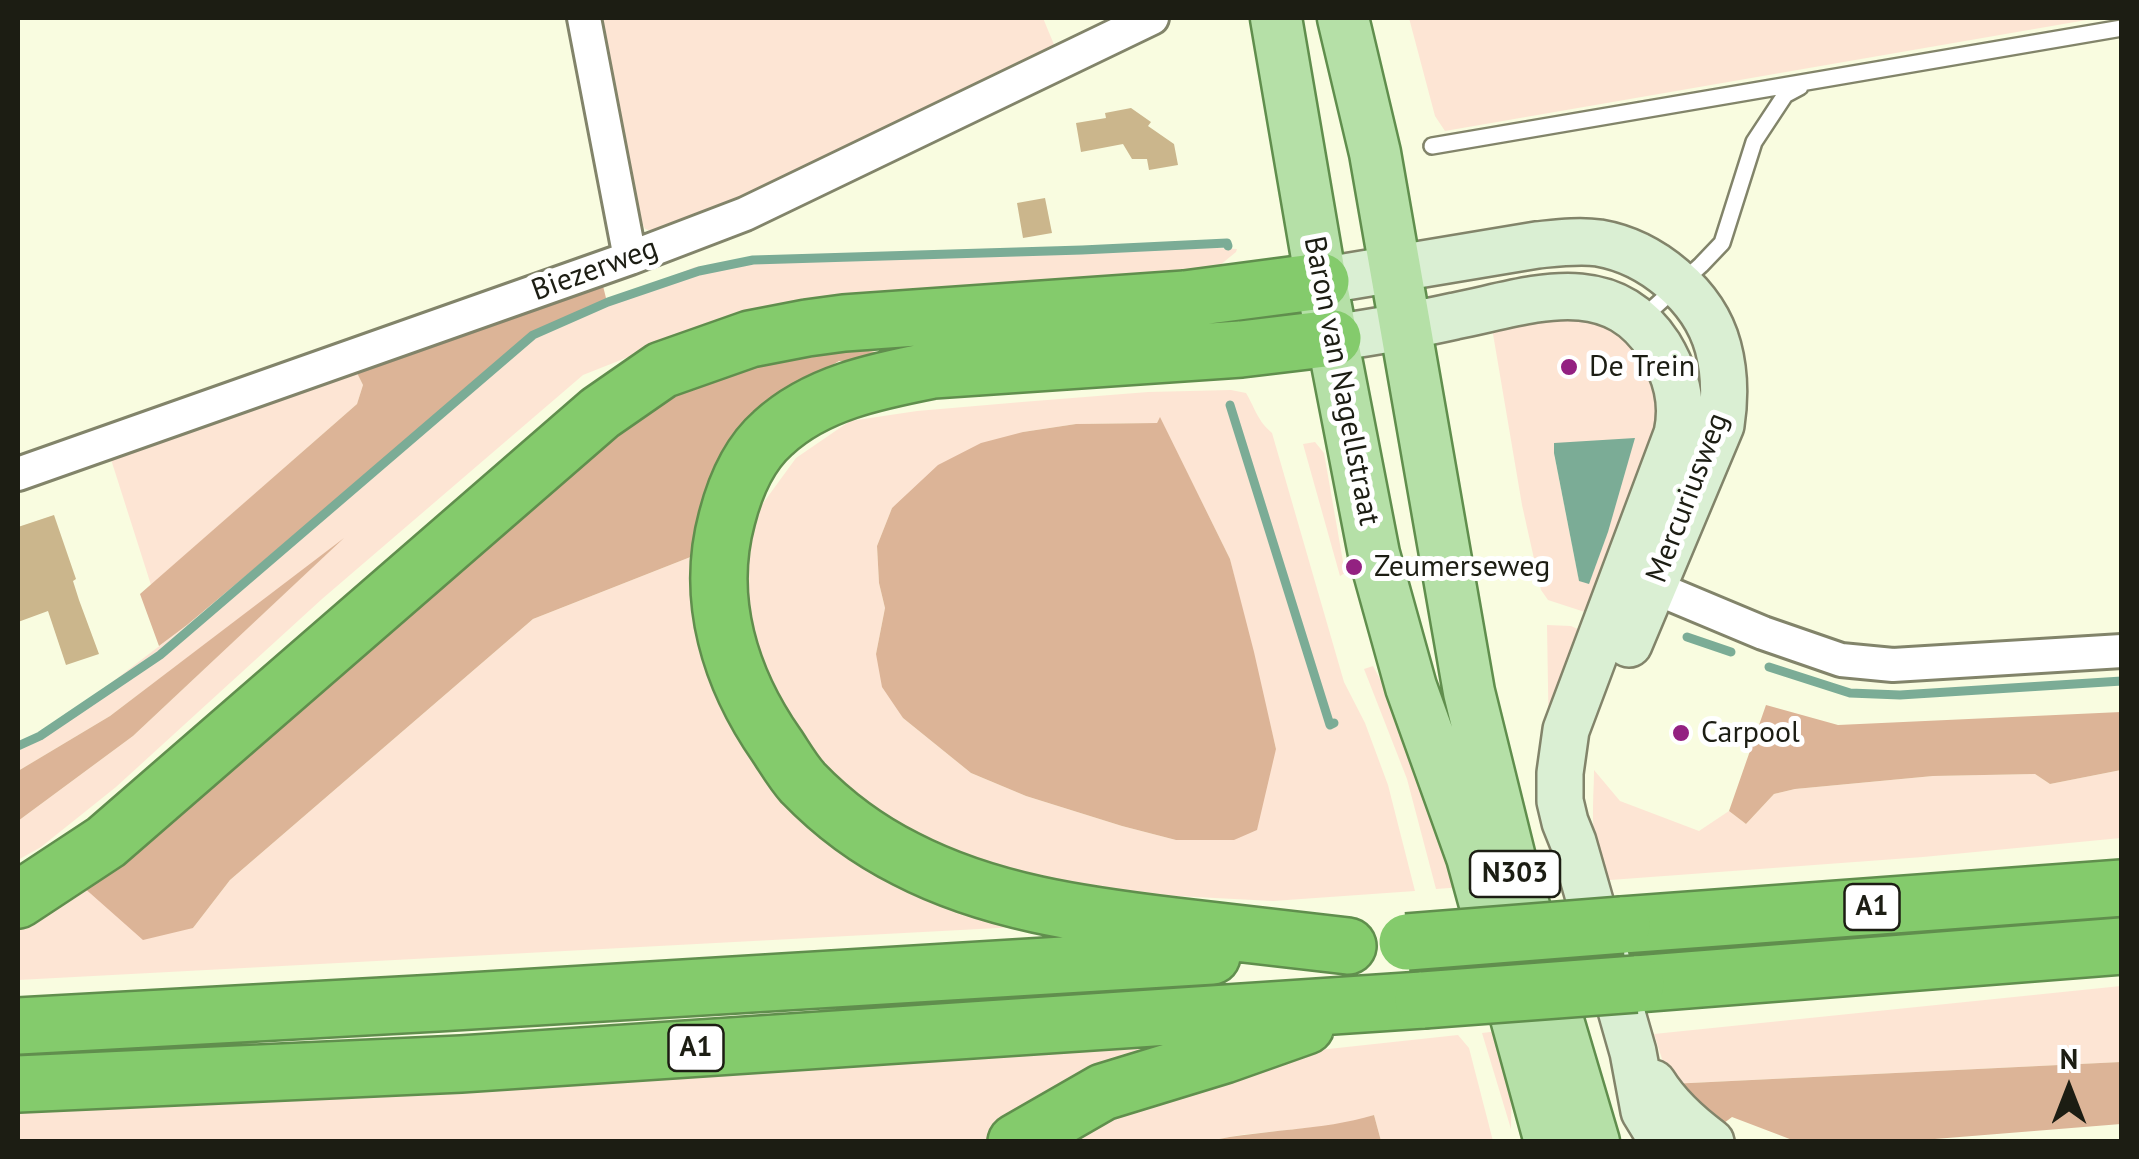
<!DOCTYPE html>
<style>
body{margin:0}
#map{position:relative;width:2139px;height:1159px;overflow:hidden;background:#f9fce0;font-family:"PT Sans",sans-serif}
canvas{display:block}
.frame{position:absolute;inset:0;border:20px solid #1c1d13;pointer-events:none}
.north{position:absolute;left:2019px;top:1039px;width:100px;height:100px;-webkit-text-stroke:8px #fff;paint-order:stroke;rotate:0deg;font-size:28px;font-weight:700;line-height:40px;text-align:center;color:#1c1d13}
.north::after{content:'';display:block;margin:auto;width:35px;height:45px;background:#1c1d13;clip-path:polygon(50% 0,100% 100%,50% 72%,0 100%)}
</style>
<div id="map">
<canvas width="2139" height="1159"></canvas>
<div class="frame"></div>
<div class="north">N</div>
</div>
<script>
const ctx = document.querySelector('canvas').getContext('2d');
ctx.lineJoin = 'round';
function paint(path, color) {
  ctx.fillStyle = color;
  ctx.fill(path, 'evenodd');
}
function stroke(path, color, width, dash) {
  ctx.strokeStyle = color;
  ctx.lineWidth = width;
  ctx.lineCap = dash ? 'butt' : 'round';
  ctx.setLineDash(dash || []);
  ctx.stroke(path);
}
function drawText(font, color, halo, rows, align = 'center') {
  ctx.font = font + ' "PT Sans",sans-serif';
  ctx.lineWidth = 10;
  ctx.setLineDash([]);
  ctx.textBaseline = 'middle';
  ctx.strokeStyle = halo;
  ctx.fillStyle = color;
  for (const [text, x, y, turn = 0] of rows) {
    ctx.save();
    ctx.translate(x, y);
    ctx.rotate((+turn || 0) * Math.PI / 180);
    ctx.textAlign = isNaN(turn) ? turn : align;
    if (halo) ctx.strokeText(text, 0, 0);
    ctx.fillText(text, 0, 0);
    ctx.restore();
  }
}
paint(new Path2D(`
 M595,18H1043L1055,47L666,235L645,229L633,202Z
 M1409,18H2098L1445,131L1435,116Z
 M1178,246L1237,249L1236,252L1214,270L709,325L583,375L322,599L116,787L41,847L18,860V821L133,736L335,546L110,716L18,771V747L40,737L187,625L523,344L607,302L695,267L796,257L1002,248Z
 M1562,304L1636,332L1670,406L1597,616L1548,600L1541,590L1522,505L1492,328ZM1554,453L1589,583L1579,580Z
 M353,365L363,385L357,404L151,585L108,450Z
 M1231,390L1246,393C1256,410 1257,420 1272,433L1344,682L1365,723L1388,785L1415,891L1273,901L1137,894L1022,874L920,838L826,772L766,694L740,615L746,550L761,506L796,458L850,421L917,411L1022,402L1148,392ZM1160,418L1230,559L1276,749L1234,840H1176L1122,826L1026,796L971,773L903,718L876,654L885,608L879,583L877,546L892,508L1023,432L1076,424L1157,423Z
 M1315,442L1324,453L1345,573L1340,576L1303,444Z
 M693,556L691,569L701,627L776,777L1055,925L18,980V907L73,878L193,928L230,880L533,619Z
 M1547,625L1571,626L1593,636L1549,747Z
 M1373,666L1434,780L1464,887L1436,889L1407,779L1364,669Z
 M1594,770L1620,801L1699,831L1729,811L1746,824L1774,794L1795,789L1933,776L2035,774L2050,784L2121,770V838L1923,857L1610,880C1587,856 1594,802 1594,770Z
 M2121,986V1062L1670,1084L1654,1034Z
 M1507,1030L1512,1069L1511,1129L1482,1033Z
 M1458,1035L1469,1048L1493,1141H1381L1374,1115L1346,1124L1240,1135L1209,1141L1057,1142L1254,1057Z
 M1150,1047L1067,1085L988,1141L18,1142V1107Z`), '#fde5d4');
paint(new Path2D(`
 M601,278L607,302L523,344L187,625L159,646L140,594L357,404L363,385L353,365Z
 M844,348L893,354L868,362L839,361L772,402L725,450L699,508L693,556L533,619L230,880L193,928L143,940L73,878L632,409L733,364Z
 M1160,417L1230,559L1254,652L1276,749L1257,830L1234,840H1176L1122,826L1026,796L971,773L903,718L882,687L876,654L885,608L879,583L877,546L892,508L938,465L981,443L1023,432L1076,424L1157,423Z
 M344,538L133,736L18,821V771L110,716Z
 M1766,705L1838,725L2121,712V770L2050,784L2035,774L1933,776L1795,789L1774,794L1746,824L1729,811Z
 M2121,1062V1124L1910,1141H1795L1732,1117L1720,1126L1670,1084Z
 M1374,1115L1381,1141H1209C1264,1129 1321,1131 1374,1115Z`), '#dcb497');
paint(new Path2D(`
 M1635,438L1608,532L1589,584L1579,581L1554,453V443Z`), '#7bac96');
stroke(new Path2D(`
 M1230,405L1330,725L1334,723
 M1687,637L1731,652
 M1769,667L1850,693L1900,695L2122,681
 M18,746L40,736L160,655L533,335L608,302L699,271L753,260L1082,250L1227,243L1228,246`), '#7bac96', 9);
paint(new Path2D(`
 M1131,108L1151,122L1148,126L1174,144L1178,165L1149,170L1147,159H1132L1123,144L1081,152L1076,123L1106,118L1105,113Z
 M1045,198L1052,233L1023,238L1017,203Z
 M54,515L76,579L73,581L79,600L99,654L66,665L48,611L18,622V527Z`), '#cbb68c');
const lane = new Path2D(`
 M1432,146L2122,28
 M1640,320L1701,265L1722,243L1754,142L1785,95L1800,87`);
const street = new Path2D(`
 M584,18L630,258
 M18,474L630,258L745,214L1152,18
 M1634,579L1763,633L1841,660L1893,665L2122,651`);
const secondary = new Path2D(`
 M1321,281L1537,245C1557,243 1579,240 1599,243C1651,252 1704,295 1718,347C1725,373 1725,399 1721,425L1629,644
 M1333,338C1374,332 1415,325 1455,316C1527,302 1609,268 1659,346C1676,374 1684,402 1677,434L1566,730L1560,773V801L1565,822L1573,842L1633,1052L1644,1111L1663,1142
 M1653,1083C1668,1107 1688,1125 1711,1142`);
const primary = new Path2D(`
 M1276,18L1321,281L1374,554L1411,687L1472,857L1550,1142
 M1343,18L1375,153L1469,692L1511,862L1594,1142`);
const highway = new Path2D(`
 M1333,338L1241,349L933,370C877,381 816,393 773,433C749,454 735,487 727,518C705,599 730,679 777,746C785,758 793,772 803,783C832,813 868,840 906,859C989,902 1083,915 1175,926C1233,933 1290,939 1348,946
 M18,900L106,842L600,413L662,370L750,339L807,328L844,323L1185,299L1321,281
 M1622,925L2122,888
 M1636,984L2122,946
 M18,1026L437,1003L1212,956
 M18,1084L461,1064L1423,1000
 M1016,1142L1103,1092L1224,1055L1306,1026`);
stroke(lane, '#82846a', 20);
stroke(street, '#82846a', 38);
stroke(secondary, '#82846a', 50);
stroke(primary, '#608e4d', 55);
stroke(highway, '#608e4d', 60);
stroke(lane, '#fff', 15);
stroke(street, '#fff', 32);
stroke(secondary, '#daefd3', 45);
stroke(primary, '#b5e0a7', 50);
stroke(highway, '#84cb6c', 55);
const highwayBridge = new Path2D(`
 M1407,942L1622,925
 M1423,1000L1636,984`);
stroke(highwayBridge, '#608e4d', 60, []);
stroke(highwayBridge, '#84cb6c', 55);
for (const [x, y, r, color] of [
 [1569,367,10,"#932181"],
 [1354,567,10,"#932181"],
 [1681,733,10,"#932181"]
]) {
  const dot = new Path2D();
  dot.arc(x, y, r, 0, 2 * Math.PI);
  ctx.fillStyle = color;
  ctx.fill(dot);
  stroke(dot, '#fff', 4);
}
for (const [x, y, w] of [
 [1515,874,90],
 [1872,907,55],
 [696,1048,55]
]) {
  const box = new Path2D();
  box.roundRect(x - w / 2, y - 23, w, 46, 8);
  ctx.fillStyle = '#fff';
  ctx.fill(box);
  stroke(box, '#1c1d13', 2.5);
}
drawText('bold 28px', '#1c1d13', null, [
 ["N303",1515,874],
 ["A1",1872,907],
 ["A1",696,1048]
]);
drawText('30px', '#1c1d13', '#fff', [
 ["Biezerweg",595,270,-20],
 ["Baron van Nagellstraat",1341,381,79],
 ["Mercuriusweg",1688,498,-69]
]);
drawText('30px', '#1c1d13', '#fff', [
 ["De Trein",1589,367],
 ["Zeumerseweg",1374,567],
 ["Carpool",1701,733]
], 'left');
</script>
